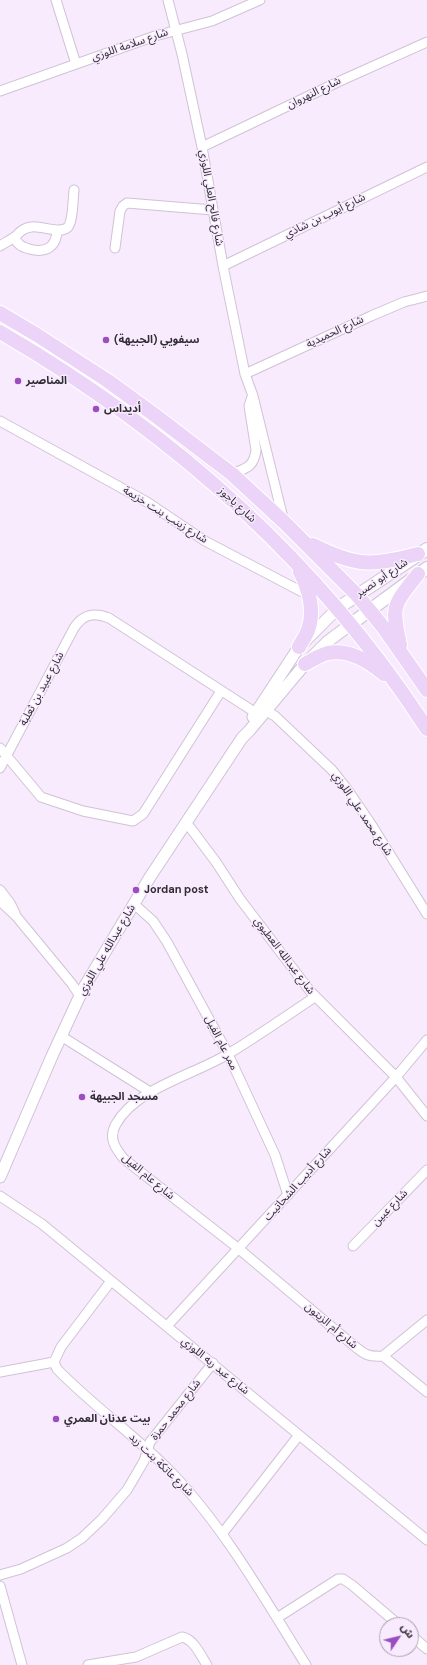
<!DOCTYPE html>
<meta charset="utf-8">
<style>
body{margin:0}
#map{position:relative;width:427px;height:1665px;overflow:hidden;background:#f8ebfe;font-family:"DM Sans","Noto Sans Arabic",sans-serif}
canvas{display:block}
.north{position:absolute;left:379px;top:1617px;width:40px;height:40px;box-sizing:border-box;background:#f8ebfe;border:1px solid #a89fad;border-radius:50%;rotate:55deg;font-size:11px;font-weight:700;line-height:16px;text-align:center;color:#312d34}
.north::after{content:'';display:block;margin:auto;width:14px;height:18px;background:#9b4ebf;clip-path:polygon(50% 0,100% 100%,50% 72%,0 100%)}
</style>
<div id="map">
<canvas width="427" height="1665"></canvas>
<div class="north">ش</div>
</div>
<script>
const ctx = document.querySelector('canvas').getContext('2d');
ctx.lineJoin = 'round';
function stroke(path, color, width, dash) {
  ctx.strokeStyle = color;
  ctx.lineWidth = width;
  ctx.lineCap = dash ? 'butt' : 'round';
  ctx.setLineDash(dash || []);
  ctx.stroke(path);
}
function drawText(font, color, halo, rows, align = 'center') {
  ctx.font = font + ' "DM Sans","Noto Sans Arabic",sans-serif';
  ctx.lineWidth = 3;
  ctx.setLineDash([]);
  ctx.textBaseline = 'middle';
  ctx.strokeStyle = halo;
  ctx.fillStyle = color;
  for (const [text, x, y, turn = 0] of rows) {
    ctx.save();
    ctx.translate(x, y);
    ctx.rotate((+turn || 0) * Math.PI / 180);
    ctx.textAlign = isNaN(turn) ? turn : align;
    if (halo) ctx.strokeText(text, 0, 0);
    ctx.fillText(text, 0, 0);
    ctx.restore();
  }
}
const minor = new Path2D(`
 M56,0L76,64
 M168,0L182,54L202,147L223,266L245,374L253,396L284,522
 M0,91L155,36L212,21L260,0
 M202,147L340,81L427,42
 M15,238C18,249 41,254 50,247C56,243 56,236 58,230
 M0,246C4,243 9,241 13,238C20,234 19,229 31,227C41,225 60,235 68,227C73,221 73,198 74,190
 M115,248L120,211L123,206L127,203L213,210
 M223,266L427,167
 M245,374L371,316L404,302L427,296
 M0,421L147,502L205,541L310,596
 M232,474C246,468 254,467 256,450L249,406L252,397
 M266,711L275,716L332,770L347,789L369,821L427,914
 M0,748L41,797L83,811L133,821L143,814L221,691
 M0,768L74,628C83,614 94,612 109,618L256,713
 M186,822L216,862L240,899L310,991L396,1077L427,1116
 M0,890L10,903L15,913
 M0,901L16,916L72,984L80,996
 M134,904L153,921L167,942L228,1054L275,1155L288,1195
 M315,997C286,1016 258,1036 228,1054C194,1075 136,1088 116,1124C108,1138 115,1148 124,1159L239,1249L352,1344C364,1354 367,1357 383,1356L427,1392
 M61,1036L150,1092
 M0,1196L42,1224L427,1540
 M353,1246L427,1170
 M111,1281L61,1347L54,1362L57,1369C93,1406 136,1436 172,1473C224,1527 266,1601 306,1665
 M167,1326L396,1077L427,1040
 M383,1356L427,1320
 M0,1372L54,1362
 M222,1534L299,1435
 M0,1575L21,1569L67,1548L82,1538L102,1519L127,1490L144,1461L150,1442L213,1363
 M0,1586L22,1665
 M277,1618L338,1579H343L352,1585L399,1625
 M411,1635L427,1649
 M88,1665L136,1657L182,1637C194,1639 201,1656 207,1665`);
const tertiary = new Path2D(`
 M253,717L299,647L338,608
 M0,1177L52,1056L83,989L150,877L242,738L249,731L305,664L327,642L351,624`);
const secondary = new Path2D(`
 M338,608L427,549
 M351,624L427,568`);
const primary = new Path2D(`
 M0,313L37,335L108,381L156,416L232,474L284,522L357,595L383,627L427,690
 M0,332C172,432 319,562 427,729
 M313,545C357,567 371,566 418,554
 M400,645C391,605 393,606 418,574
 M299,647C302,641 306,636 308,630C315,612 309,589 300,572
 M305,664C312,660 320,655 328,653C349,649 368,661 384,674`);
stroke(minor, '#cfc3d5', 11);
stroke(tertiary, '#cfc3d5', 13);
stroke(secondary, '#cfc3d5', 14);
stroke(primary, '#fff', 16);
stroke(minor, '#fff', 9);
stroke(tertiary, '#fff', 11);
stroke(secondary, '#fff', 12);
stroke(primary, '#ebd4f7', 14);
for (const [x, y, r, color] of [
 [106,340,4,"#9b4ebf"],
 [18,381,4,"#9b4ebf"],
 [96,409,4,"#9b4ebf"],
 [136,890,4,"#9b4ebf"],
 [82,1097,4,"#9b4ebf"],
 [56,1419,4,"#9b4ebf"]
]) {
  const dot = new Path2D();
  dot.arc(x, y, r, 0, 2 * Math.PI);
  ctx.fillStyle = color;
  ctx.fill(dot);
  stroke(dot, '#f8ebfe', 1.5);
}
drawText('11px', '#312d34', '#f8ebfe', [
 ["شارع سلامة اللوزي",130,45,-19],
 ["شارع النهروان",314,93,-26],
 ["شارع فالح العلي اللوزي",211,198,80],
 ["شارع أيوب بن شاذي",325,216,-26],
 ["شارع الحميدية",335,332,-25],
 ["شارع ياجوز",237,505,43],
 ["شارع زينب بنت خزيمة",165,515,32],
 ["شارع أبو نصير",382,578,-34],
 ["شارع عبيد بن ثعلبة",42,689,-62],
 ["شارع محمد علي اللوزي",362,814,56],
 ["شارع عبدالله علي اللوزي",107,950,-60],
 ["شارع عبدالله العطيوي",284,956,53],
 ["ممر عام الفيل",221,1043,63],
 ["شارع عام الفيل",148,1177,40],
 ["شارع أديب الشحاتيت",298,1184,-48],
 ["شارع عبين",390,1208,-46],
 ["شارع أم الزيتون",331,1326,40],
 ["شارع عبد ربه اللوزي",215,1366,39],
 ["شارع محمد حمزة",176,1410,-52],
 ["شارع عاتكة بنت زيد",161,1465,44]
]);
drawText('bold 11px', '#312d34', '#f8ebfe', [
 ["سيفويي (الجبيهة)",114,340],
 ["المناصير",26,381],
 ["أديداس",104,409],
 ["Jordan post",144,890],
 ["مسجد الجبيهة",90,1097],
 ["بيت عدنان العمري",64,1419]
], 'left');
</script>
